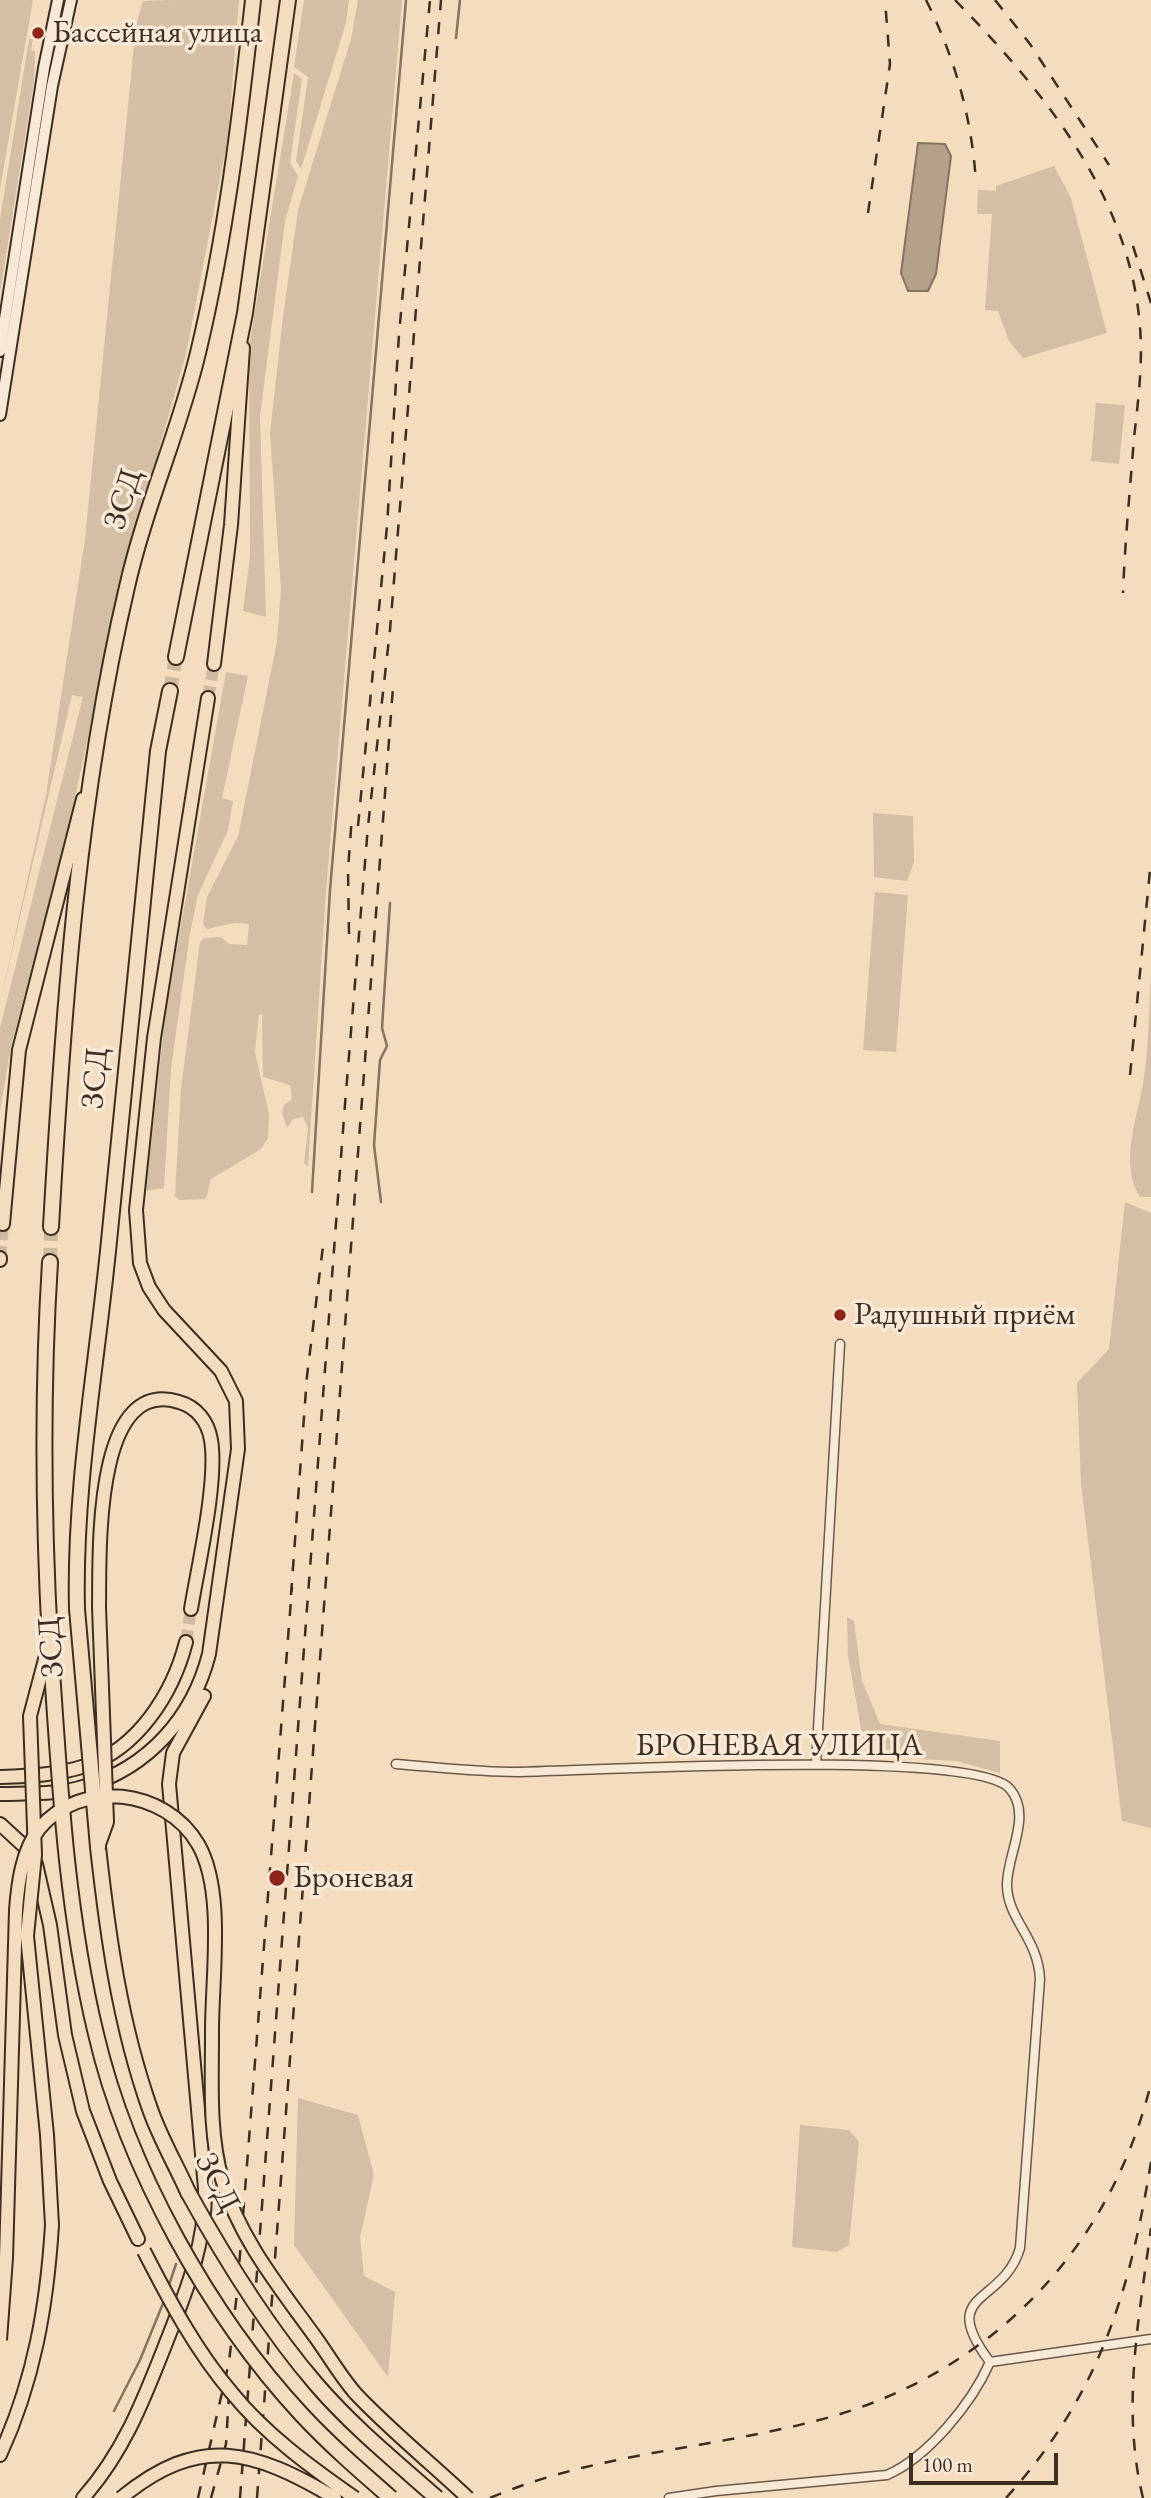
<!DOCTYPE html>
<meta charset="utf-8">
<style>
body{margin:0}
#map{position:relative;width:1151px;height:2498px;overflow:hidden;background:#f3ddbe;font-family:"EB Garamond",serif}
canvas{display:block}
.scale{position:absolute;left:909px;top:2453px;width:149px;height:32px;box-sizing:border-box;border:4px solid #3c2d23;border-top:0;padding-left:9px;font-size:21px;line-height:24px;white-space:nowrap;color:#3c2d23;-webkit-text-stroke:5px #f7e9d5;paint-order:stroke}
</style>
<div id="map">
<canvas width="1151" height="2498"></canvas>
<div class="scale">100 m</div>
</div>
<script>
const ctx = document.querySelector('canvas').getContext('2d');
ctx.lineJoin = 'round';
function paint(path, color) {
  ctx.fillStyle = color;
  ctx.fill(path, 'evenodd');
}
function stroke(path, color, width, dash) {
  ctx.strokeStyle = color;
  ctx.lineWidth = width;
  ctx.lineCap = dash ? 'butt' : 'round';
  ctx.setLineDash(dash || []);
  ctx.stroke(path);
}
function drawText(font, color, halo, rows, align = 'center') {
  ctx.font = font + ' "EB Garamond",serif';
  ctx.lineWidth = 7;
  ctx.setLineDash([]);
  ctx.textBaseline = 'middle';
  ctx.strokeStyle = halo;
  ctx.fillStyle = color;
  for (const [text, x, y, turn = 0] of rows) {
    ctx.save();
    ctx.translate(x, y);
    ctx.rotate((+turn || 0) * Math.PI / 180);
    ctx.textAlign = isNaN(turn) ? turn : align;
    if (halo) ctx.strokeText(text, 0, 0);
    ctx.fillText(text, 0, 0);
    ctx.restore();
  }
}
paint(new Path2D(`
 M0,0H33L0,189Z
 M171,0H239L228,137L186,354L121,583L68,830L11,1046L0,1111V1028L83,697L72,695L0,1003L46,795L85,539L136,25L143,1Z
 M304,0H349L346,23L301,169L296,161L308,77L294,67Z
 M358,0H402L326,891L308,1166L304,1163L308,1128L303,1117L293,1119L287,1128L282,1114L284,1105L292,1099L290,1085L263,1077L262,1014L259,1015L255,1052L269,1114L268,1138L261,1149L211,1179L206,1199L179,1200L175,1196L181,1088L200,942L204,938L221,937L229,944L247,945L249,924L234,923L207,929L203,924L207,897L238,836L277,641L281,589L270,433L283,317L298,210L351,39Z
 M29,39H33L31,50L35,51L34,81L0,293V219Z
 M294,73L302,79L290,163L298,176L285,221L260,416L266,617L243,611L250,556L249,348Z
 M1054,166L1071,198L1107,333L1023,358L1009,341L998,311L985,310L992,214H977L978,190L996,191V186Z
 M1096,403L1125,405L1119,464L1091,461Z
 M226,672L248,676L222,798L233,801L228,830L198,895L190,933L171,1069L164,1188L146,1191L166,1010Z
 M873,813L913,816L914,862L907,881L874,877Z
 M875,892L908,895L896,1052L863,1050Z
 M1151,974V1197H1140C1118,1163 1139,1114 1144,1077C1149,1043 1149,1008 1151,974Z
 M1125,1202L1151,1213V1828L1122,1821L1081,1483L1077,1383L1109,1349Z
 M847,1617L854,1621L862,1681L880,1724L1000,1741V1773L956,1761L866,1756L848,1656Z
 M298,2098L358,2115L374,2175L360,2237L364,2276L395,2292L388,2377L294,2245Z
 M800,2125L849,2130L859,2142L849,2245L837,2252L792,2247Z`), '#d4bfa4');
const water = new Path2D(`
 M918,143L945,144L951,156L936,274L928,291H908L901,273Z`);
paint(water, '#b5a189');
stroke(water, '#857360', 2);
stroke(new Path2D(`
 M456,38L460,0
 M312,1192L330,890L406,0
 M381,1202L374,1145L380,1060L387,1046L382,1028L390,903
 M168,2288L176,2264
 M114,2411L140,2360L164,2301`), '#857360', 2.5);
stroke(new Path2D(`
 M208,698L214,664
 M0,1258L3,1224
 M186,1642L191,1609`), '#ceba9f', 12, [12, 6]);
stroke(new Path2D(`
 M170,691L176,657
 M50,1262L51,1227`), '#ceba9f', 14, [14, 7]);
const street = new Path2D(`
 M396,1764C436,1767 476,1772 517,1772C589,1771 975,1748 1010,1789C1033,1816 1006,1856 1007,1886C1008,1920 1038,1938 1040,1979L1020,2248C1003,2306 936,2290 990,2362
 M816,1764L840,1344
 M990,2362L1151,2339
 M669,2498L716,2491L887,2475C928,2457 972,2403 990,2362`);
const secondary = new Path2D(`
 M0,351L44,68L58,0
 M0,415L52,86L71,0`);
const primary = new Path2D(`
 M214,664L231,525L243,348
 M3,1224L19,1050L83,799
 M0,1260V1258
 M99,1607C100,1559 92,1375 179,1402C197,1407 208,1422 211,1440C218,1481 198,1566 191,1609
 M0,1777C28,1776 58,1775 85,1766C138,1749 173,1693 186,1642
 M0,1794C28,1793 59,1795 86,1786C149,1767 193,1717 209,1654L238,1449L236,1401L221,1371L164,1310L149,1287L140,1263L136,1210L154,1038L208,698
 M0,1824L25,1847L36,1864L50,1925L65,2035L83,2111L110,2181L138,2239
 M0,2455C34,2381 47,2306 52,2225
 M83,2498C124,2452 144,2399 166,2343C186,2292 206,2244 205,2188L169,1784L173,1753L204,1696`);
const highway = new Path2D(`
 M176,657L245,313L288,0
 M51,1227C63,1013 78,796 127,587C145,507 179,432 198,353C226,236 240,119 253,0
 M77,1609C74,1489 96,1370 108,1251C125,1084 140,917 158,751L170,691
 M50,1641C43,1514 42,1389 50,1262
 M98,1847C108,1937 120,2024 150,2109C160,2138 176,2165 188,2192`);
stroke(street, '#6a594a', 11);
stroke(secondary, '#3c2d23', 14);
stroke(primary, '#3c2d23', 16);
stroke(highway, '#3c2d23', 18);
stroke(street, '#f7e9d5', 8);
stroke(secondary, '#f7e9d5', 10);
stroke(primary, '#f3ddbe', 12);
stroke(highway, '#f3ddbe', 14);
stroke(new Path2D(`
 M926,0C955,58 972,118 976,183
 M955,0C1043,90 1130,196 1140,327C1143,364 1138,402 1134,438C1130,490 1125,541 1123,593
 M995,0L1030,44L1109,165
 M868,213L890,64L885,0
 M1133,246L1151,303
 M358,826L387,526L399,334L430,0
 M349,934L348,870L352,815
 M1130,1075L1151,860
 M291,1595L307,1376L324,1238
 M198,2498L229,2362L237,2293L292,1587
 M211,2498L226,2444L229,2394
 M240,2498L345,1104L368,826L390,630L441,0
 M257,2498L393,687
 M490,2498C595,2453 710,2449 819,2420C986,2377 1110,2252 1151,2083
 M1006,2498C1099,2395 1129,2296 1151,2162
 M1143,2498C1121,2408 1139,2318 1151,2228`), '#3c2d23', 2.5, [12, 12]);
const primaryBridge = new Path2D(`
 M48,1648L30,1716L35,1855L27,1936L47,2135L52,2225
 M98,1847L107,1822L99,1607
 M144,2251C169,2300 196,2351 232,2393C265,2434 312,2468 355,2498
 M0,2340L6,2258L16,1910C18,1883 22,1851 39,1829C81,1778 166,1789 198,1844C226,1892 211,1982 212,2037C212,2084 209,2134 222,2179C239,2238 280,2288 316,2338C329,2356 341,2377 356,2394C391,2431 431,2463 468,2498
 M121,2498C200,2433 254,2450 335,2498`);
const highwayBridge = new Path2D(`
 M77,1609L98,1847
 M50,1641C59,1771 65,1906 96,2034C127,2167 209,2315 302,2415C330,2445 360,2471 391,2498
 M188,2192C225,2259 266,2326 316,2384C352,2426 395,2461 437,2498`);
stroke(primaryBridge, '#3c2d23', 16, []);
stroke(highwayBridge, '#3c2d23', 18, []);
stroke(primaryBridge, '#f3ddbe', 12);
stroke(highwayBridge, '#f3ddbe', 14);
for (const [x, y, r, color] of [
 [38,33,7,"#8f2418"],
 [840,1315,7,"#8f2418"],
 [277,1878,9,"#8f2418"]
]) {
  const dot = new Path2D();
  dot.arc(x, y, r, 0, 2 * Math.PI);
  ctx.fillStyle = color;
  ctx.fill(dot);
  stroke(dot, '#f7e9d5', 2.5);
}
drawText('32px', '#3c2d23', '#f7e9d5', [
 ["Бассейная улица",52,33],
 ["Радушный приём",854,1315],
 ["Броневая",293,1878]
], 'left');
drawText('32px', '#3c2d23', '#f7e9d5', [
 ["ЗСД",124,499,-72],
 ["ЗСД",96,1078,-85],
 ["ЗСД",52,1647,-94],
 ["БРОНЕВАЯ УЛИЦА",779,1746],
 ["ЗСД",217,2183,63]
]);
</script>
